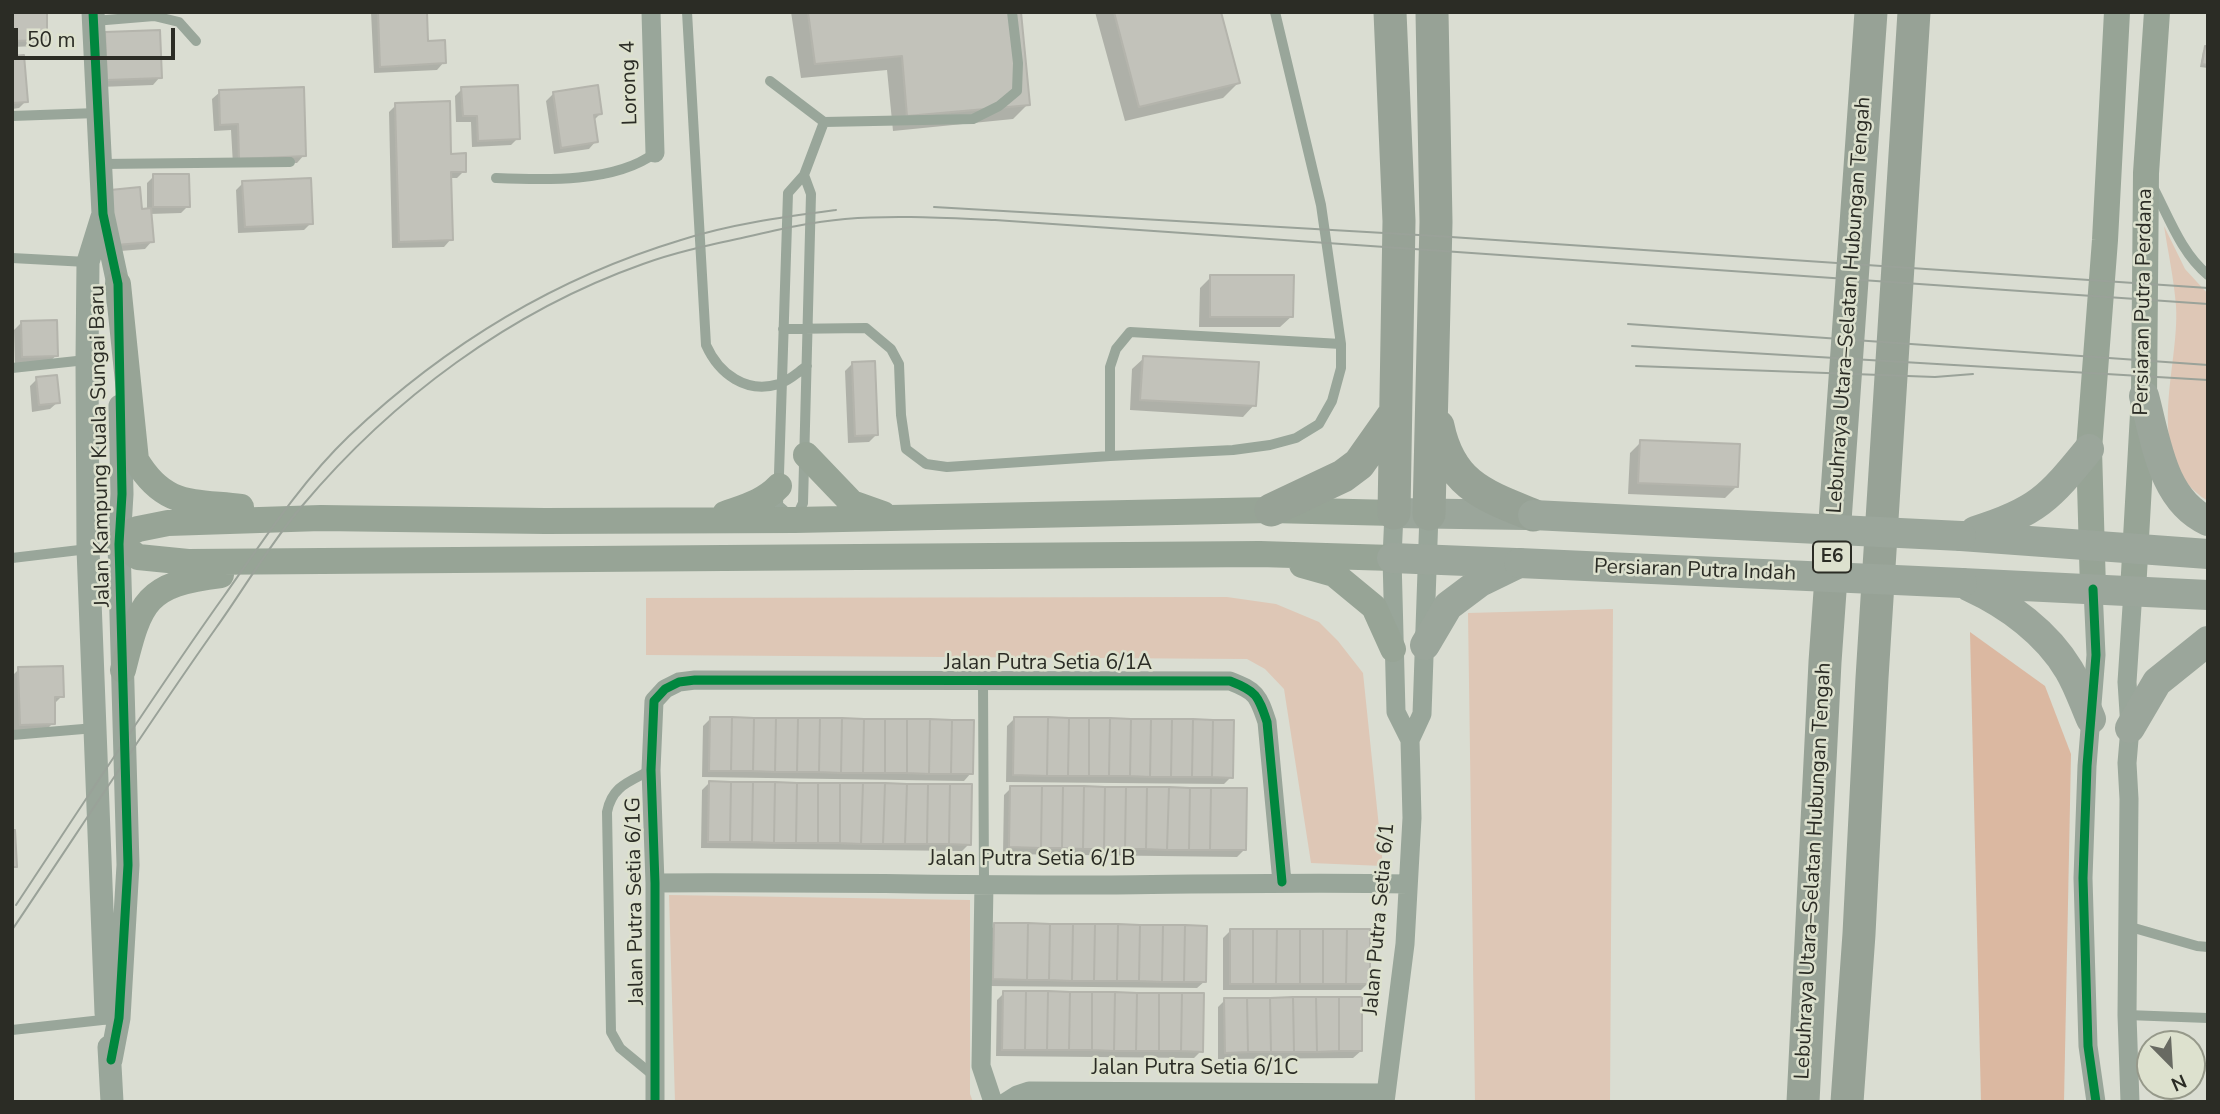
<!DOCTYPE html>
<meta charset="utf-8">
<style>
body{margin:0}
#map{position:relative;width:2220px;height:1114px;overflow:hidden;background:#daddd2;font-family:"Nunito Sans",sans-serif}
canvas{display:block}
.frame{position:absolute;inset:0;border:14px solid #2b2c25;pointer-events:none}
.north{position:absolute;left:2136px;top:1030px;width:70px;height:70px;box-sizing:border-box;background:#dde1ce;border:2px solid #96998a;border-radius:50%;rotate:156deg;font-size:19px;font-weight:700;line-height:28px;text-align:center;color:#2b2c25}
.north::after{content:'';display:block;margin:auto;width:24px;height:32px;background:#686a62;clip-path:polygon(50% 0,100% 100%,50% 72%,0 100%)}
.scale{position:absolute;left:14px;top:28px;width:161px;height:32px;box-sizing:border-box;border:4px solid #2b2c25;border-top:0;padding-left:9px;font-size:21px;line-height:24px;white-space:nowrap;color:#2b2c25;-webkit-text-stroke:5px #dde1ce;paint-order:stroke}
</style>
<div id="map">
<canvas width="2220" height="1114"></canvas>
<div class="frame"></div>
<div class="north">N</div>
<div class="scale">50 m</div>
</div>
<script>
const ctx = document.querySelector('canvas').getContext('2d');
ctx.lineJoin = 'round';
function paint(path, color) {
  ctx.fillStyle = color;
  ctx.fill(path, 'evenodd');
}
function stroke(path, color, width, dash) {
  ctx.strokeStyle = color;
  ctx.lineWidth = width;
  ctx.lineCap = dash ? 'butt' : 'round';
  ctx.setLineDash(dash || []);
  ctx.stroke(path);
}
function drawText(font, color, halo, rows, align = 'center') {
  ctx.font = font + ' "Nunito Sans",sans-serif';
  ctx.lineWidth = 5;
  ctx.setLineDash([]);
  ctx.textBaseline = 'middle';
  ctx.strokeStyle = halo;
  ctx.fillStyle = color;
  for (const [text, x, y, turn = 0] of rows) {
    ctx.save();
    ctx.translate(x, y);
    ctx.rotate((+turn || 0) * Math.PI / 180);
    ctx.textAlign = isNaN(turn) ? turn : align;
    if (halo) ctx.strokeText(text, 0, 0);
    ctx.fillText(text, 0, 0);
    ctx.restore();
  }
}
paint(new Path2D(`
 M2164,226L2185,269L2208,294V501C2140,459 2180,369 2176,306C2174,279 2168,252 2164,226Z
 M1227,597L1276,604L1319,622L1338,641L1363,673L1383,866L1311,863L1284,689L1265,669L1247,659L646,655V598Z
 M1613,609L1610,1102H1475L1468,613Z
 M669,895L970,900V1094L973,1102H675Z`), '#dec7b6');
paint(new Path2D(`
 M1970,632L2045,686L2071,754L2064,1102H1981Z`), '#dbb8a1');
paint(new Path2D(`
 M12,12L45,39L38,46L12,47Z
 M371,12H425L427,43L444,62L437,70L374,73Z
 M791,12H1019L1028,104L1013,119L893,131L887,70L801,78Z
 M1095,12H1219L1238,83L1223,98L1125,121Z
 M98,41L160,77L153,85L100,87Z
 M2206,47L2208,48V68L2200,67L2203,51Z
 M12,58L26,101L19,108L12,109Z
 M462,89L518,138L511,145L472,147L471,122H456L455,96Z
 M220,92L304,155L297,163L233,165L231,130L214,131L212,99Z
 M553,94L600,114L593,121L596,141L589,149L554,154L546,101Z
 M396,105L464,171L457,178H450L451,239L444,247L392,248L389,112Z
 M154,176L188,206L181,213L150,214L152,241L145,249L108,252L140,211L147,210V183Z
 M243,183L311,223L304,230L238,233L236,190Z
 M1211,277L1292,316L1280,327H1199L1200,288Z
 M21,323L57,355L49,362L15,364L14,330Z
 M1144,358L1254,405L1243,417L1130,410L1132,369Z
 M853,363L876,435L869,442L848,443L845,371Z
 M37,379L58,402L50,409L32,412L30,386Z
 M1641,442L1736,487L1725,498L1628,494L1630,453Z
 M19,669L62,696L55,703L53,723L46,730L13,731L12,676Z
 M710,719L971,773L964,781L702,777L703,726Z
 M1014,719L1231,777L1224,784L1006,782L1007,726Z
 M709,783L969,844L962,851L701,848L702,790Z
 M1011,788L1244,850L1237,857L1003,854L1004,795Z
 M995,925L1205,981L1197,988L987,986L988,932Z
 M1230,931L1368,983L1361,990H1223V938Z
 M1004,993L1201,1051L1194,1058L996,1056L997,1000Z
 M1225,1000L1361,1051L1353,1058L1218,1059V1007Z`), '#0003');
const building = new Path2D(`
 M12,12H47V40L12,41Z
 M378,12H427L428,41L445,40L446,63L380,67Z
 M808,12H1021L1030,105L907,116L902,56L815,64Z
 M1114,12H1221L1240,83L1139,107Z
 M160,30L162,78L107,80L105,32Z
 M2205,46H2208V65L2202,64Z
 M24,55L28,102L12,103V56Z
 M518,85L520,139L478,141L477,116H463L461,87Z
 M598,85L602,114L594,115L598,142L561,148L553,92Z
 M304,87L306,156L239,159L238,124L220,125L219,90Z
 M450,101L451,154L466,153V172H451L453,240L399,242L395,103Z
 M153,174H189L190,207H153Z
 M311,178L313,224L245,227L242,181Z
 M140,187L142,209L151,208L154,242L115,245L110,190Z
 M1210,275H1294L1293,317H1210Z
 M57,320L58,356L22,357L21,321Z
 M1143,356L1259,362L1256,406L1140,400Z
 M875,361L878,435L855,436L852,362Z
 M57,375L60,403L39,405L36,377Z
 M1640,440L1740,444L1738,487L1638,483Z
 M63,666L64,697H55V724L20,725L18,667Z
 M710,717H732L731,771H709Z
 M732,717L754,718L753,771H731Z
 M1014,717H1048L1047,776L1013,775Z
 M1048,717L1069,718L1068,776H1047Z
 M754,718H776L775,772L753,771Z
 M776,718H798L797,772H775Z
 M798,718H820L819,772H797Z
 M820,718H842L841,773L819,772Z
 M842,718L864,719L863,773H841Z
 M1069,718H1089V776H1068Z
 M1089,718H1110L1109,776H1089Z
 M1110,718L1131,719L1130,776H1109Z
 M864,719H885V773H863Z
 M885,719H907V773H885Z
 M907,719H930L929,774L907,773Z
 M930,719L952,720L951,774H929Z
 M1131,719H1151L1150,777L1130,776Z
 M1151,719H1172L1171,777H1150Z
 M1172,719H1193L1192,777H1171Z
 M1193,719L1213,720L1212,777H1192Z
 M952,720H974L973,774H951Z
 M1213,720H1234L1233,778L1212,777Z
 M709,781L731,782L730,842H708Z
 M731,782H753L752,842H730Z
 M753,782H775L774,843L752,842Z
 M775,782L797,783L796,843H774Z
 M797,783H818V843H796Z
 M818,783H840V843H818Z
 M840,783H863L861,844L840,843Z
 M863,783H885L883,844H861Z
 M885,783L907,784L905,844H883Z
 M907,784H928L927,844H905Z
 M928,784H950L949,844H927Z
 M950,784H972L971,845L949,844Z
 M1010,786H1042L1041,848L1009,847Z
 M1042,786H1063L1062,848H1041Z
 M1063,786H1084L1083,849L1062,848Z
 M1084,786L1105,787L1104,849H1083Z
 M1105,787H1126L1125,849H1104Z
 M1126,787H1147L1146,849H1125Z
 M1147,787H1169L1167,850L1146,849Z
 M1169,787L1190,788L1189,850H1167Z
 M1190,788H1211L1210,850H1189Z
 M1211,788H1247L1246,850H1210Z
 M12,830H15L17,867H12Z
 M994,923H1028L1027,980L993,979Z
 M1028,923L1050,924L1049,980H1027Z
 M1050,924H1073L1072,981L1049,980Z
 M1073,924H1095L1094,981H1072Z
 M1095,924H1118L1117,981H1094Z
 M1118,924L1140,925L1139,981H1117Z
 M1140,925H1163L1162,982L1139,981Z
 M1163,925H1185L1184,982H1162Z
 M1185,925L1207,926L1206,982H1184Z
 M1230,929H1253V984H1230Z
 M1253,929H1277L1276,984H1253Z
 M1277,929H1300V984H1276Z
 M1300,929H1323V984H1300Z
 M1323,929H1347L1346,984H1323Z
 M1347,929H1370V984H1346Z
 M1003,991H1026L1025,1050H1002Z
 M1026,991H1048L1047,1050H1025Z
 M1048,991L1070,992L1069,1050H1047Z
 M1070,992H1092V1050H1069Z
 M1092,992H1115L1114,1051L1092,1050Z
 M1115,992L1137,993L1136,1051H1114Z
 M1137,993H1159V1051H1136Z
 M1159,993H1182L1181,1051H1159Z
 M1182,993H1204L1203,1052L1181,1051Z
 M1293,997L1294,1052H1271L1270,998Z
 M1293,997H1316L1317,1052H1294Z
 M1316,997H1339V1051L1317,1052Z
 M1339,997H1362V1051H1339Z
 M1224,998H1247L1248,1052L1225,1053Z
 M1247,998H1270L1271,1052H1248Z`);
paint(building, '#c2c2ba');
stroke(building, '#b4b4ac', 2);
stroke(new Path2D(`
 M687,12L706,345C719,374 746,394 779,384C789,381 798,372 807,366
 M94,21L154,16L179,22L196,41
 M770,81L824,122L973,119L999,106L1017,91L1018,63L1012,12
 M12,116L97,113
 M101,164L290,162
 M804,175L811,194L803,503L795,520L778,505L788,193L804,175L824,122
 M496,178C544,180 615,183 655,153
 M2154,189C2169,218 2182,254 2208,275
 M12,258L87,262
 M783,329L866,328L891,349L899,364L901,415L906,449L926,464L947,467L1110,456L1233,450L1270,445L1296,438L1319,424L1332,401L1341,368V344L1321,205L1275,12
 M12,368L86,360
 M1110,456V367L1116,349L1130,332L1341,344
 M12,558L88,549
 M983,682L984,883
 M12,735L95,728
 M651,770C629,782 612,786 607,812L611,1032L620,1048L654,1076
 M2127,926L2197,946L2208,947
 M2127,1015L2208,1018
 M12,1030L111,1019`), '#99a69a', 10);
stroke(new Path2D(`
 M651,12L655,153
 M2093,589L2096,655L2087,766L2083,878L2088,1046L2096,1102
 M1410,740L1422,714L1429,514
 M655,883C807,882 959,885 1111,885C1210,884 1309,882 1408,884
 M984,883L981,1066L993,1102
 M655,1102V883L651,770L654,701L665,689L679,682L695,680L1230,681C1256,691 1258,695 1267,722L1282,882
 M1006,1102L1017,1095L1029,1091L1386,1093
 M1385,1102L1405,944L1412,818L1410,740L1396,712L1392,558L1394,513
 M2130,1102L2127,1015L2129,799L2127,763L2130,728L2127,682L2133,591`), '#99a69a', 19);
stroke(new Path2D(`
 M93,12L103,214L118,284V302
 M102,217L88,262L87,360L88,549L106,1013
 M109,1047L112,1102
 M111,1060L119,1018L128,865L119,544L122,494L120,406`), '#99a69a', 23);
stroke(new Path2D(`
 M118,284L136,460C164,507 191,501 241,507
 M806,455L852,503L883,514
 M725,514C744,507 764,502 779,486
 M1392,558L1260,554L188,562L138,557L119,544L129,533L138,529L168,523L321,518L545,521L795,520L1271,510L1394,513
 M1302,565L1334,574L1374,607L1393,649
 M2093,589L2089,449L2105,240L2117,12
 M2133,591L2144,396L2146,173L2157,12
 M123,670C140,601 146,584 221,575`), '#97a496', 26);
stroke(new Path2D(`
 M2144,396C2156,440 2162,500 2208,521
 M1394,513L1526,515
 M1975,531C2037,512 2049,498 2089,449
 M1961,536L2208,554
 M1392,558L1516,563
 M1962,583L2208,595
 M1970,587C2009,605 2047,633 2069,670C2078,685 2084,703 2091,719
 M1425,645L1448,606L1480,582L1519,563
 M2130,728L2157,682L2208,641`), '#9ba69b', 30);
stroke(new Path2D(`
 M1390,12L1399,221L1394,513
 M1438,426C1450,484 1483,495 1533,515
 M1271,510L1343,476L1359,464L1395,413
 M1429,514L1436,222L1432,12
 M1803,1102L1825,662L1871,12
 M1847,1102L1859,934L1872,678L1914,12`), '#97a296', 33);
stroke(new Path2D(`
 M934,207L1436,236L2208,288
 M1628,324L2208,365
 M1632,346L2208,380
 M1636,366L1935,377L1973,374
 M16,905C85,801 152,697 224,596C263,541 300,483 349,436C444,346 555,278 681,240C731,224 784,217 836,210
 M12,930C80,829 146,727 216,628C244,589 271,542 302,506C392,399 510,311 643,264C673,253 705,246 737,239C772,231 809,222 845,219C895,215 945,218 995,220L2208,304`), '#9aa299', 2);
stroke(new Path2D(`
 M1533,515L1961,536
 M1519,563L1962,583`), '#9ba69b', 30);
stroke(new Path2D(`
 M93,12L103,214L118,284L122,494L119,544L128,865L119,1018L111,1060
 M2093,589L2096,655L2087,766L2083,878L2088,1046L2096,1102
 M655,1102V883L651,770L654,701L665,689L679,682L695,680L1230,681C1256,691 1258,695 1267,722L1282,882`), '#00873e', 9);
for (const [x, y, w] of [
 [1832,557,38]
]) {
  const box = new Path2D();
  box.roundRect(x - w / 2, y - 15.5, w, 31, 5);
  ctx.fillStyle = '#dde1ce';
  ctx.fill(box);
  stroke(box, '#2b2c25', 2);
}
drawText('bold 19px', '#2b2c25', null, [
 ["E6",1832,557]
]);
drawText('21px', '#2b2c25', '#dde1ce', [
 ["Lorong 4",630,83,-92],
 ["Persiaran Putra Perdana",2144,302,-89],
 ["Lebuhraya Utara–Selatan Hubungan Tengah",1850,305,-86],
 ["Jalan Kampung Kuala Sungai Baru",101,446,-91],
 ["Persiaran Putra Indah",1695,571,2],
 ["Jalan Putra Setia 6/1A",1048,664],
 ["Jalan Putra Setia 6/1B",1032,860],
 ["Lebuhraya Utara–Selatan Hubungan Tengah",1814,871,-87],
 ["Jalan Putra Setia 6/1G",636,901,-91],
 ["Jalan Putra Setia 6/1",1380,919,-85],
 ["Jalan Putra Setia 6/1C",1195,1069]
]);
</script>
